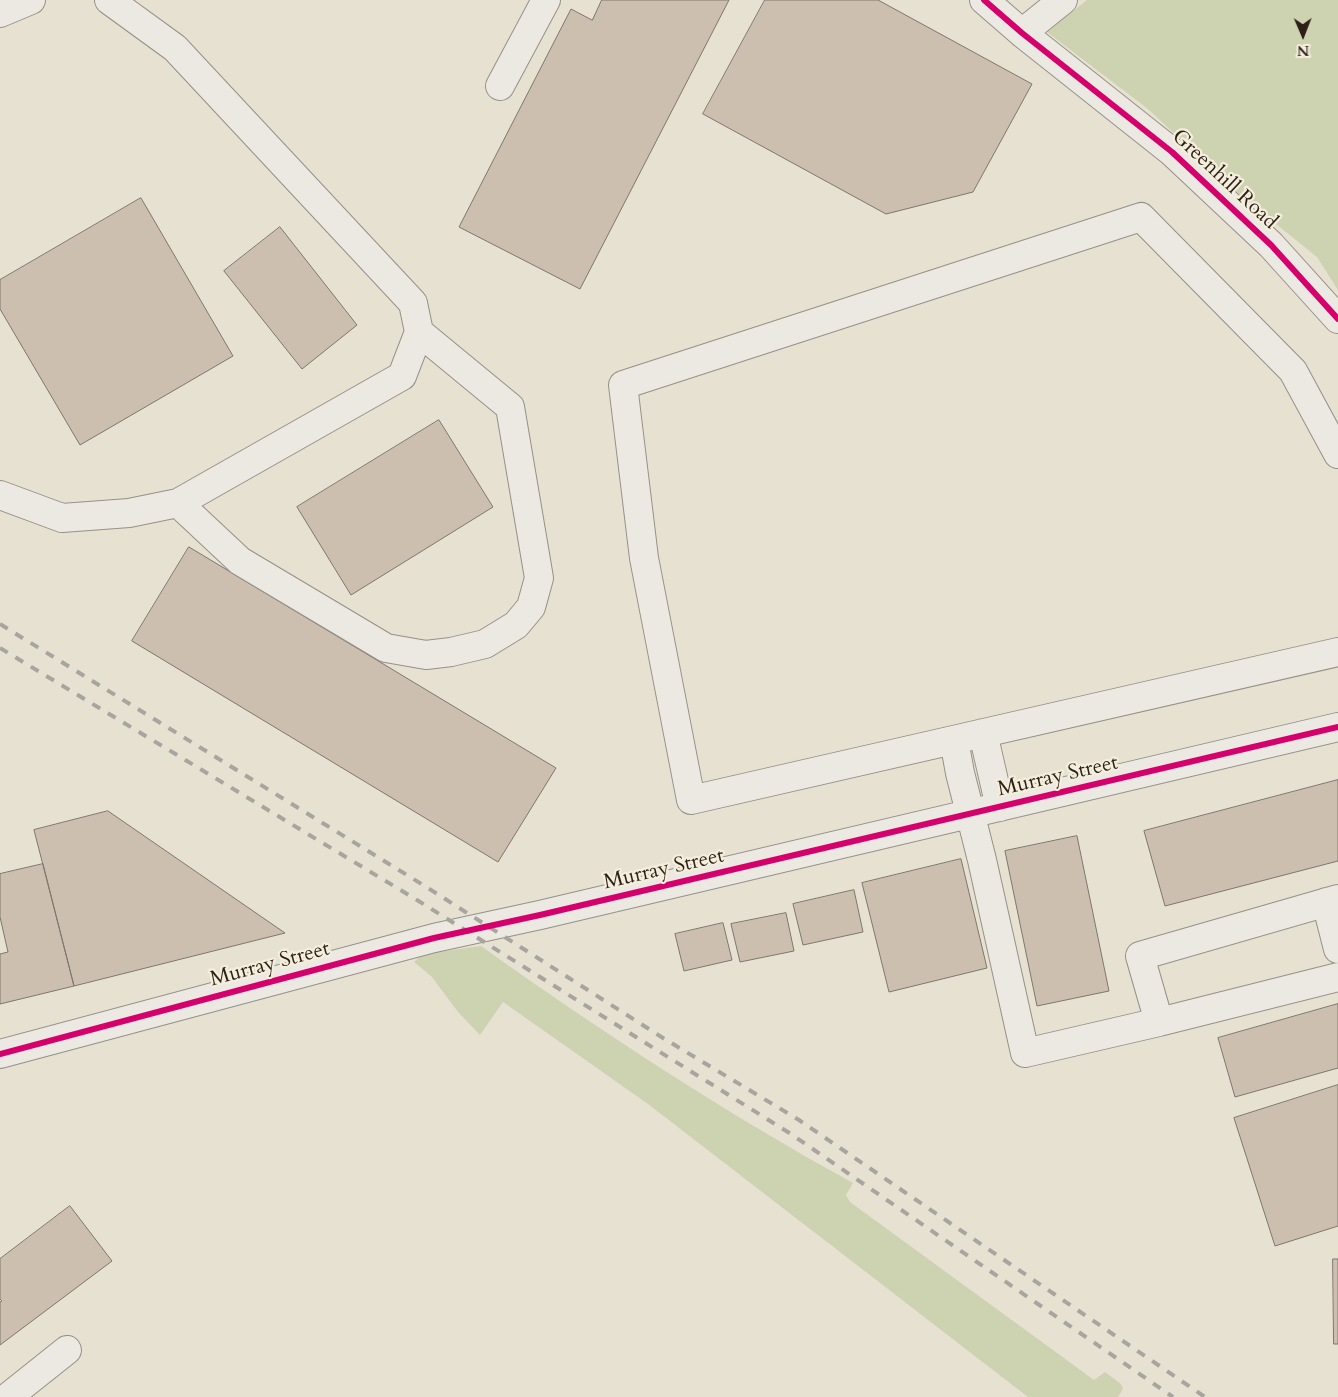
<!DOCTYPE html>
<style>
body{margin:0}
#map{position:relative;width:1338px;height:1397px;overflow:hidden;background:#e6e1d1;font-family:Cardo,serif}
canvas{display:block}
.north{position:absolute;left:1278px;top:10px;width:50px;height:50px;-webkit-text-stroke:4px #f4eedc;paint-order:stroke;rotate:179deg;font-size:14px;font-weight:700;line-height:20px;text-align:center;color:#2d1f18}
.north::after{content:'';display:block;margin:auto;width:18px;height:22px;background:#2d1f18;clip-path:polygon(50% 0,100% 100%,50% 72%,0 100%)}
</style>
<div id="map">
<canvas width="1338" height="1397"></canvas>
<div class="north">N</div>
</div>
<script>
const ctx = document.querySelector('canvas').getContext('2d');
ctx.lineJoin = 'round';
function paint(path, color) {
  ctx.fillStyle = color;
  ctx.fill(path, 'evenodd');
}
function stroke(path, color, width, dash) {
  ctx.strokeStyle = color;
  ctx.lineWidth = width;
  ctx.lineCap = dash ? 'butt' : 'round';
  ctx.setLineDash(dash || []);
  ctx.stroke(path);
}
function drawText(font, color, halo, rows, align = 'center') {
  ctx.font = font + ' Cardo,serif';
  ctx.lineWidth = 4.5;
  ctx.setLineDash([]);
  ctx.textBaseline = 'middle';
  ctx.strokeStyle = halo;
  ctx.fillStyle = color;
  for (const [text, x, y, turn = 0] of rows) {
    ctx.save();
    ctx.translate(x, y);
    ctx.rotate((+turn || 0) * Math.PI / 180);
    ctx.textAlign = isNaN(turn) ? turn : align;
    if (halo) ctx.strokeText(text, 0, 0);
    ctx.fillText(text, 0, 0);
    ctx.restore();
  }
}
paint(new Path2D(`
 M1087,0H1338V290L1317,257L1240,195L1148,109L1047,32Z
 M481,946C600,1031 724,1112 853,1183L846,1195L850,1202L1094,1380L1105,1372L1121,1384L1123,1389L1118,1397H1028L648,1104L503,1002L480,1035L458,1012L432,977L414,962L423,954Z`), '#cdd2b1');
const building = new Path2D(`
 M602,0H729L580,289L459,227L571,9L592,20Z
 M765,0H878L1032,84L973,192L886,214L703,114Z
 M141,198L233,356L80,445L0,309V280Z
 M280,227L357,325L302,369L224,271Z
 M439,420L493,507L351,595L297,507Z
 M189,547L556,768L498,862L132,641Z
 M1338,780V861L1165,906L1144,831Z
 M108,811L285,933L74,986L34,830Z
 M1077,836L1109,991L1037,1006L1005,851Z
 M961,859L987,968L889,992L862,883Z
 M43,864L74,986L0,1004V954L8,952L0,917V874Z
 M854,890L863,932L803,945L793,904Z
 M786,913L794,951L740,962L731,924Z
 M723,923L732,960L684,971L675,934Z
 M1338,1004V1068L1235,1097L1218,1038Z
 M1338,1085V1226L1275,1246L1234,1118Z
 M70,1206L112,1261L0,1345V1302L2,1301L0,1299V1259Z
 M1333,1259H1338V1344H1334Z`);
paint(building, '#cdbfaf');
stroke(building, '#7c776f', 1);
const minor = new Path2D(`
 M984,0L1022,33L1172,152L1271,245L1338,319
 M0,13L31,0
 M1022,33L1063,0
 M500,86L546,0
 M1338,454L1293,371L1141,217L623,385L644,558L691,800L1338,652
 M0,495L62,518L129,513L178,503L402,376L419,332L413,303L175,48L109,0
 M178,503L240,561L386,648L426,655L451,652L485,644L516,625L531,607L539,578L510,407L419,332
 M983,733L1000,807
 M954,740L960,773L982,860L1025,1053L1159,1022
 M1338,899L1140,956L1159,1022L1338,977
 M1326,902L1338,949
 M0,1054L434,938L540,915L1338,727
 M8,1397L67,1350`);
stroke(minor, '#969188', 30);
stroke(minor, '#ebe9e1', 28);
stroke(new Path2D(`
 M0,624L428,888L663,1038L799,1120L1205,1397
 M0,648L417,900L791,1134L1173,1397`), '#a8a59e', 4, [9, 9]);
stroke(new Path2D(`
 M984,0L1022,33L1172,152L1271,245L1338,319
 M0,1054L434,938L540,915L1338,727`), '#d6006c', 6);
drawText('21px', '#2d1f18', '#f4eedc', [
 ["Greenhill Road",1224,180,43],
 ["Murray Street",1058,777,-13],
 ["Murray Street",664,870,-13],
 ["Murray Street",270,965,-15]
]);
</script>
